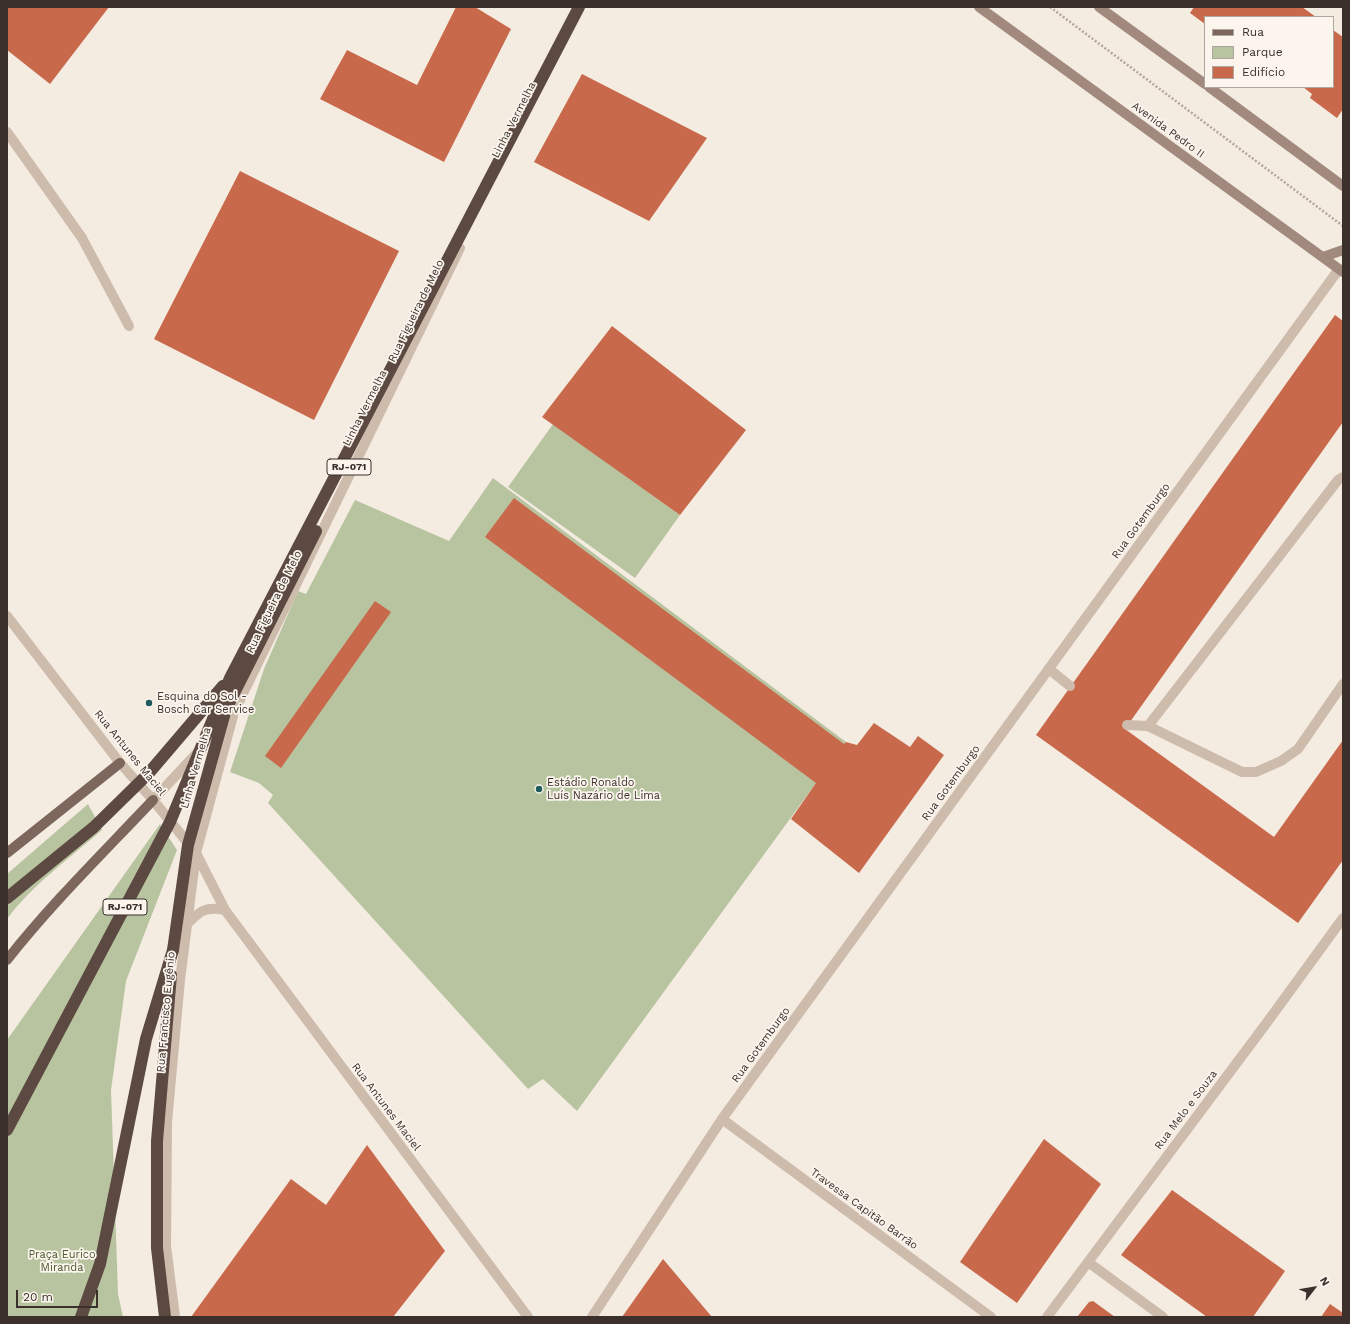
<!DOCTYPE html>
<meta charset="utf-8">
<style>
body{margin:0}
#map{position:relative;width:1350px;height:1324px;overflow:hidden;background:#f4ebe1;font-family:"Work Sans",sans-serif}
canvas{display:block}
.frame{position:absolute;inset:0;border:8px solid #3b302b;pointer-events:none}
.legend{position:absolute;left:1204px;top:16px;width:130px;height:72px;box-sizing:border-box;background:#fbf5ee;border:1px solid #aea6a0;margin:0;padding:5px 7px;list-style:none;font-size:12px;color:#3b302b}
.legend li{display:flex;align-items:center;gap:8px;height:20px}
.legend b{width:20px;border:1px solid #aea6a0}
.north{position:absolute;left:1294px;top:1268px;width:40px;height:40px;-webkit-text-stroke:3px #fbf5ee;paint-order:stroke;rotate:59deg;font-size:11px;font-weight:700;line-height:16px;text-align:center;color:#3b302b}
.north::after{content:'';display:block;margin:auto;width:14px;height:18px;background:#3b302b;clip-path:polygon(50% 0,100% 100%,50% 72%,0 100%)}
.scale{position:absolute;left:16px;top:1290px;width:82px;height:18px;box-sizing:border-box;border:2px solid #3b302b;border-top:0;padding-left:5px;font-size:12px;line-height:14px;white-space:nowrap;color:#3b302b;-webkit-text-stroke:3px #fbf5ee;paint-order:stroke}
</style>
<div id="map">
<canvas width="1350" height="1324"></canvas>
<div class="frame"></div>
<ul class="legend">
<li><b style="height:5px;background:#7d675c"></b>Rua</li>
<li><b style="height:11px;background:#b8c4a0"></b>Parque</li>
<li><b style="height:11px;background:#c8694b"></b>Edifício</li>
</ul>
<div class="north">N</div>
<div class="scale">20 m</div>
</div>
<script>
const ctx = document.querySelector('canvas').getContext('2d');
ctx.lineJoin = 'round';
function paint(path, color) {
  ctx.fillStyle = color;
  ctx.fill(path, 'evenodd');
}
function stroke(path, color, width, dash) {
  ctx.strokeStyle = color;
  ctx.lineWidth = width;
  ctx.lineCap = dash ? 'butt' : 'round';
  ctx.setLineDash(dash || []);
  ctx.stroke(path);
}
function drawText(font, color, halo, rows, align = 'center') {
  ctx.font = font + ' "Work Sans",sans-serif';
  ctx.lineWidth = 3.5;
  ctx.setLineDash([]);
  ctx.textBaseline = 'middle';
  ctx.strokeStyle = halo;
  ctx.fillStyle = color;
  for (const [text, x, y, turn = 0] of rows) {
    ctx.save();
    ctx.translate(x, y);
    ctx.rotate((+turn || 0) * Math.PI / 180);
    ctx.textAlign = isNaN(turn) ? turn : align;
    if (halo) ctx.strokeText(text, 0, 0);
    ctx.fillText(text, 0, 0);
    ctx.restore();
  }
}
paint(new Path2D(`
 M553,424L680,515L635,578L508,487Z
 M493,478L846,742L577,1111L543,1079L528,1089L268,803L273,795L259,783L230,772L264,669L298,591L306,594L355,500L449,541Z
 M88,804L102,830C70,858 33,884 7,919V874Z
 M160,824L177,850L126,981L111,1090L118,1294L123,1317H7V1040Z`), '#b8c4a0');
paint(new Path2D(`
 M7,7H109L50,84L7,50Z
 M456,7H475L511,29L444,162L320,99L347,50L417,85Z
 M1194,7H1302L1316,17H1205V24L1190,13Z
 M1333,30L1343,37V109L1337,118L1310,98L1312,94L1303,87H1333Z
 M582,74L707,138L649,221L534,162Z
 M240,171L399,251L314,420L154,339Z
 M1335,315L1343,321V422L1125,729L1274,837L1343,740V860L1298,923L1036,735Z
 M612,326L746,430L680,515L542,417Z
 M514,498L844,744L846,742L857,745L874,723L910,747L918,736L944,755L859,873L791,819L816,783L485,537Z
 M375,601L391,612L281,768L265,756Z
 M1044,1139L1101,1184L1017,1303L960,1262Z
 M367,1145L445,1251L393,1317H191L291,1179L326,1205Z
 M1172,1190L1285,1271L1253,1317H1207L1121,1255Z
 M663,1259L712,1317H622Z
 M1093,1301L1115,1317H1077L1089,1302Z
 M1330,1304L1343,1313V1317H1321Z`), '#c8694b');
stroke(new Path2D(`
 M1050,7L1343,226`), '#b9a596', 2.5, [2, 2]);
stroke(new Path2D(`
 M7,132L82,238L129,326
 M1049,669L1070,686
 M1127,725L1148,726L1242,772H1256L1281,761L1298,749L1343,684
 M1148,726L1338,480L1343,477`), '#cdbbac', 10);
stroke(new Path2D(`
 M7,616L120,763L153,800L196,853L225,910L528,1317
 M221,727L233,714L460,248
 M153,800L197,753
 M186,925C200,911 205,906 225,910
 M722,1119L991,1317
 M1088,1262L1163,1317
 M175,1317L166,1246L167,1122L180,980L196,853L233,716
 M592,1317L722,1119L1339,269
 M1047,1317L1271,1017L1343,918`), '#cdbbac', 10);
stroke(new Path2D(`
 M979,7L1343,272
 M1099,7L1205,84
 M1209,87L1343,186
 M1323,257L1343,250`), '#a18a7d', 10);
stroke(new Path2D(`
 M7,853L120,763
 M7,960C51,904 104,852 153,800`), '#7d675c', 10);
stroke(new Path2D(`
 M81,1317L100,1264L146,1039L173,950
 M165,1317L157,1248V1141L171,975`), '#5c4a42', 12);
stroke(new Path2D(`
 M7,898L94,827L148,774L223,686
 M173,950L188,845L226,709L316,531
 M7,1130L170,822L230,678L579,7`), '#5c4a42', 12);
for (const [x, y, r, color] of [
 [149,703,4,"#1f5a5e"],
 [539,789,4,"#1f5a5e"]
]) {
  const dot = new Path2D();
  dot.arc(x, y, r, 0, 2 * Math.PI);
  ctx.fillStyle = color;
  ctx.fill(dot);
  stroke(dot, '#fbf5ee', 1.5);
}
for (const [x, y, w] of [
 [349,467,44],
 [125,907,44]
]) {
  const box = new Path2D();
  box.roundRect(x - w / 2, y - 8, w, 16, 3);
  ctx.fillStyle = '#fbf5ee';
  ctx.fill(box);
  stroke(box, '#3b302b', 1);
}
drawText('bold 10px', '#3b302b', null, [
 ["RJ-071",349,467],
 ["RJ-071",125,907]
]);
drawText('11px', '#3b302b', '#fbf5ee', [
 ["Linha Vermelha",514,120,-63],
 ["Avenida Pedro II",1168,130,36],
 ["Rua Figueira de Melo",416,311,-64],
 ["Linha Vermelha",365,408,-63],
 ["Rua Gotemburgo",1141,521,-54],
 ["Rua Figueira de Melo",274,602,-64],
 ["Rua Antunes Maciel",130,753,51],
 ["Linha Vermelha",196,768,-74],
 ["Rua Gotemburgo",951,783,-54],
 ["Rua Francisco Eugênio",166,1012,-85],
 ["Rua Gotemburgo",761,1045,-54],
 ["Rua Antunes Maciel",386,1107,53],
 ["Rua Melo e Souza",1186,1110,-53],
 ["Travessa Capitão Barrão",864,1209,36]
]);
drawText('11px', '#3b302b', '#fbf5ee', [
 ["Esquina do Sol -",157,697],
 ["Bosch Car Service",157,710],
 ["Estádio Ronaldo",547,783],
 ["Luís Nazário de Lima",547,796]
], 'left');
drawText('11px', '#4a5a2e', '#fbf5ee', [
 ["Praça Eurico",62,1255],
 ["Miranda",62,1268]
]);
</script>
